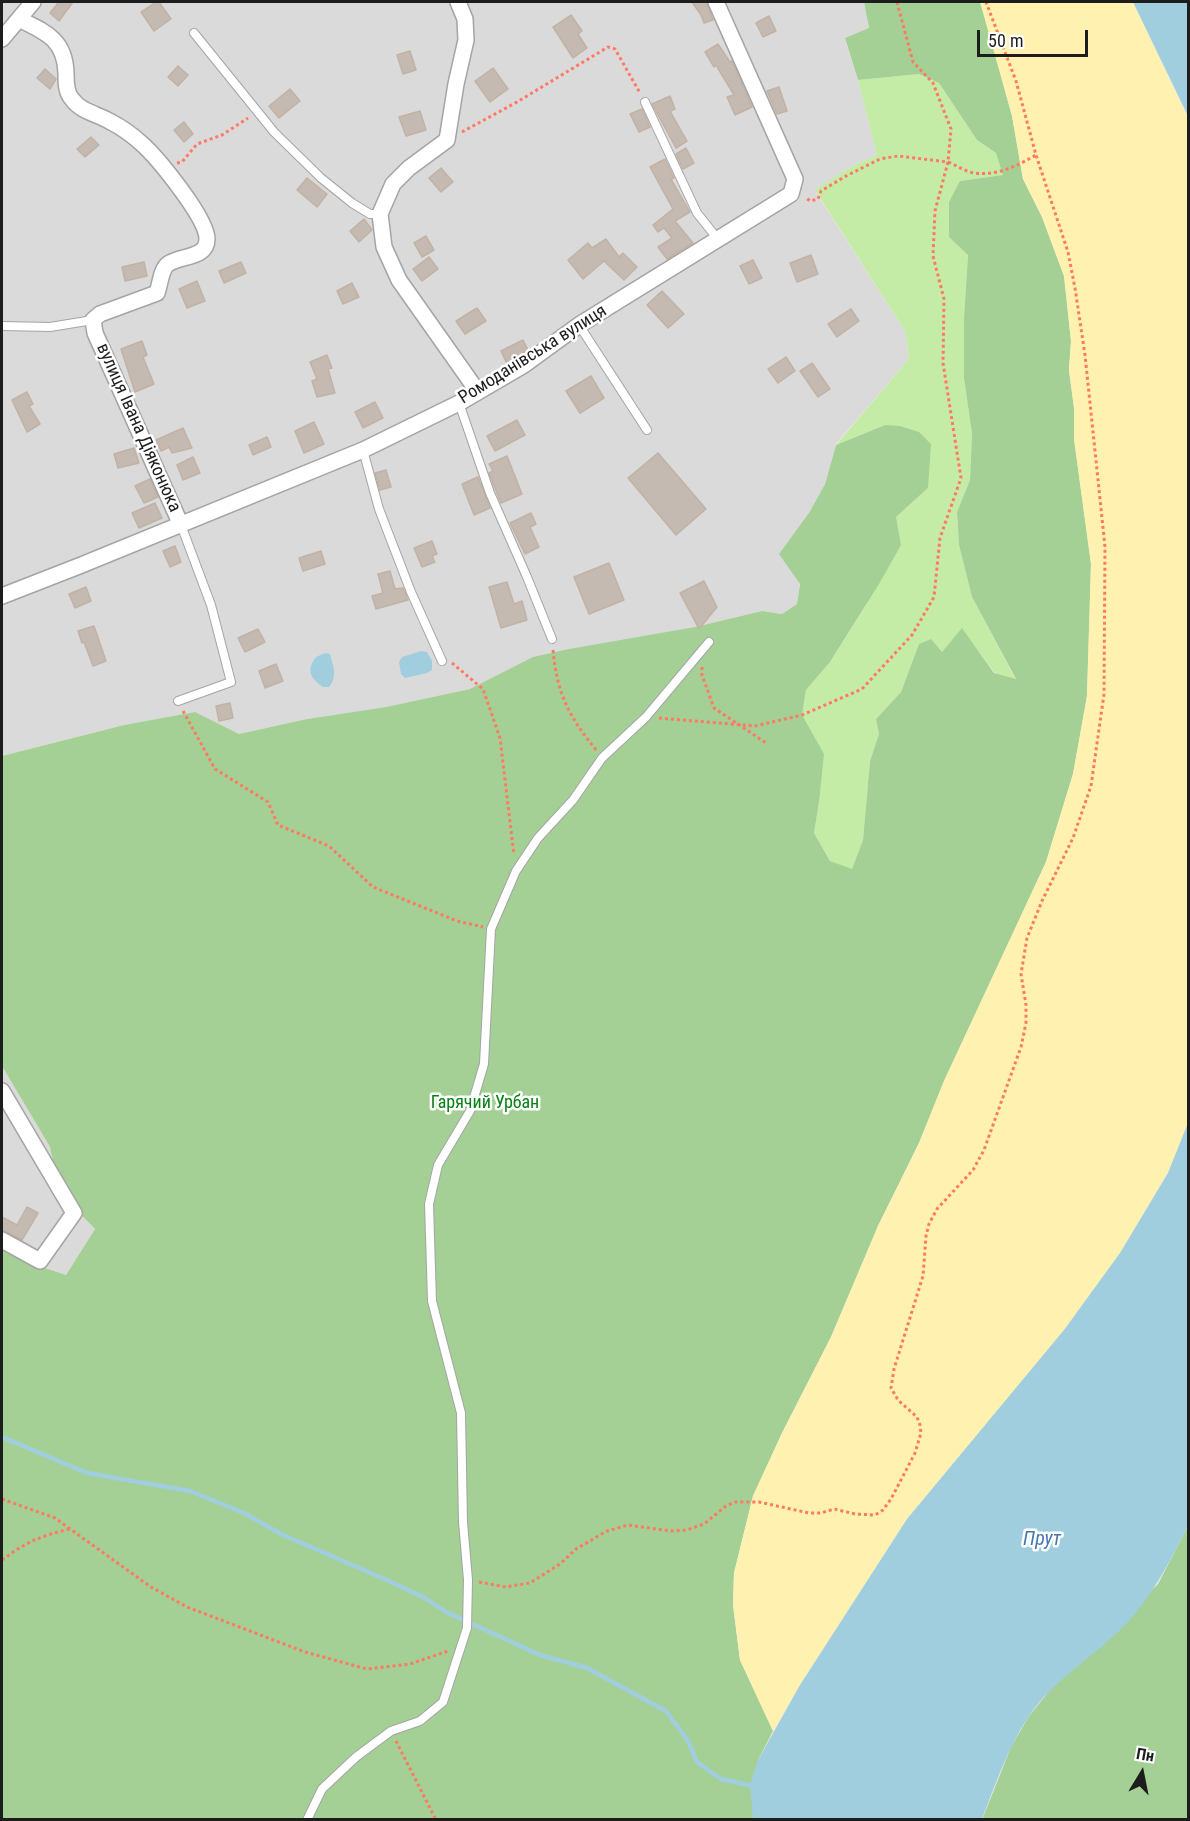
<!DOCTYPE html>
<meta charset="utf-8">
<style>
body{margin:0}
#map{position:relative;width:1190px;height:1821px;overflow:hidden;background:#efebe2;font-family:"Roboto Condensed",sans-serif}
canvas{display:block}
.frame{position:absolute;inset:0;border:3px solid #1d1d1d;pointer-events:none}
.north{position:absolute;left:1112px;top:1743px;width:60px;height:60px;-webkit-text-stroke:4px #fff;paint-order:stroke;rotate:10deg;font-size:16px;font-weight:700;line-height:24px;text-align:center;color:#1d1d1d}
.north::after{content:'';display:block;margin:auto;width:21px;height:27px;background:#1d1d1d;clip-path:polygon(50% 0,100% 100%,50% 72%,0 100%)}
.scale{position:absolute;left:977px;top:30px;width:111px;height:27px;box-sizing:border-box;border:3px solid #1d1d1d;border-top:0;padding-left:8px;font-size:18px;line-height:21px;white-space:nowrap;color:#1d1d1d;-webkit-text-stroke:4px #fff;paint-order:stroke}
</style>
<div id="map">
<canvas width="1190" height="1821"></canvas>
<div class="frame"></div>
<div class="north">Пн</div>
<div class="scale">50 m</div>
</div>
<script>
const ctx = document.querySelector('canvas').getContext('2d');
ctx.lineJoin = 'round';
function paint(path, color) {
  ctx.fillStyle = color;
  ctx.fill(path, 'evenodd');
}
function stroke(path, color, width, dash) {
  ctx.strokeStyle = color;
  ctx.lineWidth = width;
  ctx.lineCap = dash ? 'butt' : 'round';
  ctx.setLineDash(dash || []);
  ctx.stroke(path);
}
function drawText(font, color, halo, rows, align = 'center') {
  ctx.font = font + ' "Roboto Condensed",sans-serif';
  ctx.lineWidth = 5;
  ctx.setLineDash([]);
  ctx.textBaseline = 'middle';
  ctx.strokeStyle = halo;
  ctx.fillStyle = color;
  for (const [text, x, y, turn = 0] of rows) {
    ctx.save();
    ctx.translate(x, y);
    ctx.rotate((+turn || 0) * Math.PI / 180);
    ctx.textAlign = isNaN(turn) ? turn : align;
    if (halo) ctx.strokeText(text, 0, 0);
    ctx.fillText(text, 0, 0);
    ctx.restore();
  }
}
paint(new Path2D(`
 M2,2H864L869,28L845,39L858,80L877,155L854,165L815,191L905,331L909,359L836,444L825,484L809,513L797,604L782,614L762,611L695,627L534,657L471,689L386,707L307,719L239,734L195,712L124,725L2,756Z
 M2,1066L50,1147L59,1192L95,1229L66,1275L45,1268L2,1246Z`), '#dbdada');
paint(new Path2D(`
 M919,74L939,83L977,140L996,153L1004,175L960,181L968,254L964,318V378L972,434L970,480L957,512L959,545L972,597L1016,680L995,673L962,629L942,652L919,644L901,692L876,719L879,734L870,761L863,840L852,870L830,861L814,833L819,802L802,715L806,690L830,662L865,607L896,517L928,488L885,425L836,445L909,359L905,331L815,190L854,165L877,155L858,80Z`), '#c5eca6');
paint(new Path2D(`
 M864,2H980L984,12L1012,116L1023,179L1042,217L1064,276L1071,341L1069,370L1074,408V439L1091,564L1087,696L1073,774L1046,862L944,1081L919,1143L878,1226L831,1337L782,1433L753,1496L734,1573L733,1605L740,1660L773,1731L758,1760L753,1819H2V1246L45,1268L66,1275L95,1229L59,1192L50,1147L2,1066V756L124,725L195,712L239,734L307,719L386,707L470,689L533,657L569,649L695,627L762,611L782,614L797,604L800,584L779,554L809,513L825,484L836,445L885,425L900,426L919,432L931,444L928,488L896,517L901,545L879,584L830,662L806,690L802,715L824,754L819,802L814,833L830,861L852,869L863,840L870,761L879,734L876,719L901,692L919,644L931,639L942,652L962,628L994,673L1016,679L972,597L959,545L957,512L970,480L972,434L964,378V318L968,255L949,237V202L960,181L1003,175L996,153L977,140L939,83L919,74L858,80L845,38L869,28Z
 M1188,1526V1819L982,1820L1011,1747L1029,1716L1050,1690L1158,1584Z`), '#a4d095');
paint(new Path2D(`
 M980,2H1133L1188,118V1123L1168,1172L1120,1253L1064,1330L907,1519L800,1685L773,1731L740,1660L733,1605L734,1573L753,1496L782,1433L831,1337L878,1226L919,1143L944,1081L1046,862L1073,774L1087,696L1091,564L1074,439V408L1069,370L1071,341L1064,276L1042,217L1023,179L1012,116Z`), '#fff2b0');
paint(new Path2D(`
 M1133,2H1188V118L1187,114Z
 M421,651L427,652L432,661V670L427,673L405,678L401,674L399,662L402,657Z
 M325,653L330,654C333,666 338,676 329,687H323C310,678 306,670 316,657Z
 M1188,1123V1526C1170,1561 1152,1597 1125,1625C1094,1657 1054,1679 1029,1716C1008,1747 995,1785 982,1819H753L750,1785L758,1760L800,1685L907,1519L1064,1330L1120,1253L1168,1173Z`), '#a1cedf');
stroke(new Path2D(`
 M2,1437L87,1473L190,1491L244,1513L281,1534L389,1581L425,1598L446,1612L540,1655L587,1668L666,1711L688,1741L697,1762L721,1779L753,1786`), '#a1cedf', 4.5);
const building = new Path2D(`
 M59,2H73L59,21L50,13Z
 M156,2H159L171,19L154,31L141,12Z
 M692,2H706L713,20L704,23L701,15Z
 M571,15L582,31L578,34L587,48L573,58L553,27Z
 M769,16L776,31L763,37L756,23Z
 M718,44L730,62L732,61L752,107L735,115L727,97L734,95L716,65L714,67L705,52Z
 M410,51L416,70L403,74L397,55Z
 M178,66L188,75L178,86L168,77Z
 M493,68L508,89L490,102L475,81Z
 M45,69L56,79L50,89L37,78Z
 M779,87L787,111L777,114L767,91Z
 M290,89L300,101L279,118L269,106Z
 M670,96L675,109L670,111L687,141L676,148L652,104Z
 M642,109L650,127L639,132L630,114Z
 M420,111L426,130L406,136L399,117Z
 M184,122L193,134L184,142L174,130Z
 M91,137L99,145L85,157L77,149Z
 M686,148L694,163L683,169L676,154Z
 M665,159L674,178L671,179L690,212L675,221L693,243L667,259L658,247L672,238L664,228L658,232L653,225L673,209L650,167Z
 M441,168L453,182L441,192L429,178Z
 M307,178L327,194L317,207L297,190Z
 M364,219L372,230L359,242L350,231Z
 M426,236L434,250L422,257L414,243Z
 M606,239L619,257L623,253L637,267L624,280L604,261L583,279L568,260L588,243L592,248Z
 M811,255L818,274L797,282L790,263Z
 M429,257L438,269L422,281L413,269Z
 M753,260L762,278L749,284L740,266Z
 M144,262L147,276L125,281L122,267Z
 M241,262L246,273L224,283L219,271Z
 M197,281L205,301L187,308L179,289Z
 M352,283L359,297L343,304L337,291Z
 M662,291L684,314L668,328L647,305Z
 M477,308L486,321L465,334L456,321Z
 M851,309L859,321L837,337L828,324Z
 M523,340L528,350L507,364L501,351Z
 M142,341L147,355L143,357L154,384L135,392L121,349Z
 M327,355L332,368L328,369L335,393L317,397L312,381L317,379L310,362Z
 M786,357L795,371L778,383L768,369Z
 M812,363L830,389L818,397L800,371Z
 M591,376L604,398L580,413L566,391Z
 M27,392L33,404L29,406L40,424L27,432L12,400Z
 M375,402L383,418L363,428L355,412Z
 M517,420L525,435L495,451L487,436Z
 M314,422L324,444L304,453L295,431Z
 M183,428L192,448L172,453L169,447L161,451L156,440Z
 M267,437L271,447L253,455L249,445Z
 M134,448L139,463L118,468L114,454Z
 M658,453L706,509L676,535L628,478Z
 M507,456L522,494L501,503L489,473L493,471L489,464Z
 M193,457L200,473L183,480L177,465Z
 M386,470L391,487L380,490L375,473Z
 M478,477L490,508L474,515L462,484Z
 M150,479L158,497L144,503L135,486Z
 M155,503L162,518L139,528L132,513Z
 M531,513L536,524L530,527L539,547L525,554L510,523Z
 M432,541L437,554L432,556L435,562L422,567L414,548Z
 M175,546L181,562L170,567L163,551Z
 M321,551L325,564L303,571L299,558Z
 M609,563L624,600L589,614L574,577Z
 M390,571L395,589L403,588L408,600L376,609L372,596L383,593L378,574Z
 M704,581L717,607L699,629L680,593Z
 M507,582L514,604L522,601L527,620L501,628L489,587Z
 M86,587L91,601L75,608L69,594Z
 M94,626L106,661L93,666L84,642L82,643L78,631Z
 M258,629L265,642L245,652L238,638Z
 M276,664L283,681L265,688L259,671Z
 M230,703L233,718L219,721L216,706Z
 M27,1207L38,1213L22,1240L2,1230V1217L17,1225Z`);
paint(building, '#c4bab2');
stroke(building, '#c1b2a4', 1.5);
const lane = new Path2D(`
 M194,33L274,132L321,178L352,203L370,214H380
 M645,102L697,213L717,238
 M579,325L647,430
 M2,326L50,327L93,320
 M459,403L490,493L527,577L552,639
 M363,450L379,509L411,592L442,661
 M178,701L231,682L211,605L181,525
 M307,1820L322,1789L356,1757L391,1731L420,1721L443,1702L467,1628L468,1580L463,1522L461,1413L432,1301L429,1204L438,1165L470,1111L484,1064L491,929L516,871L538,838L573,800L602,758L646,717L709,642`);
const street = new Path2D(`
 M458,2L465,19L466,40L456,84L447,140L409,168L393,184L380,214L384,247L399,280L478,392
 M19,19C45,32 65,39 66,73C66,82 66,93 72,99C81,112 98,114 111,122C121,127 132,135 141,143C157,157 207,218 207,239C207,259 180,255 168,264C161,269 160,285 157,293L100,314L93,320L95,333L181,525
 M2,39L33,2
 M2,596L79,566L363,450L459,403L524,365L579,325L791,194L795,179L716,2
 M2,1091L74,1213L40,1261L2,1240`);
stroke(lane, '#a4a4a4', 10);
stroke(street, '#a4a4a4', 18);
stroke(new Path2D(`
 M897,2L913,62L933,83L951,129L948,162C956,165 966,172 974,173C997,176 1017,166 1036,155
 M462,132L517,102L608,47L615,49L640,93
 M177,163L182,162L197,144L222,135L248,118
 M553,650C557,694 569,717 597,751
 M452,663L483,689L500,738L514,855
 M702,667V675L714,708L766,743
 M183,711L215,769L268,802L278,825L329,846L373,887L457,921L483,927
 M659,718L755,726L802,715L862,689L912,635L934,597L940,538L961,478L943,363L944,299L933,256L935,211L948,162L898,156L880,159L846,176L821,191L818,199L810,201L805,197
 M2,1499L55,1518L151,1587L187,1607L305,1652L367,1669L410,1664L448,1651
 M2,1560C26,1542 40,1536 70,1529
 M479,1582L506,1587L530,1583L560,1564L576,1549L607,1531L628,1525L671,1531L687,1530L704,1524L726,1506L735,1502H759L809,1513H821L834,1509L855,1514L875,1515L883,1510L891,1499L915,1453L921,1433L920,1425L917,1417L898,1400L891,1388L894,1369L923,1276L926,1236L929,1224L937,1209L973,1170L984,1150L1021,1047L1026,1023V1005L1021,974L1027,938L1042,901L1073,838L1091,786L1104,694L1105,547L1085,355L1075,288L1068,252L1036,155L1016,81L986,2
 M396,1741L436,1820`), '#ff7963', 3, [3, 3]);
stroke(lane, '#fff', 8);
stroke(street, '#fff', 15);
drawText('18px', '#1d1d1d', '#fff', [
 ["Ромоданівська вулиця",533,355,-32],
 ["вулиця Івана Діяконюка",138,428,66]
]);
drawText('18px', '#078015', '#fff', [
 ["Гарячий Урбан",485,1103]
]);
drawText('italic 20px', '#4677b1', '#fff', [
 ["Прут",1042,1540]
]);
</script>
